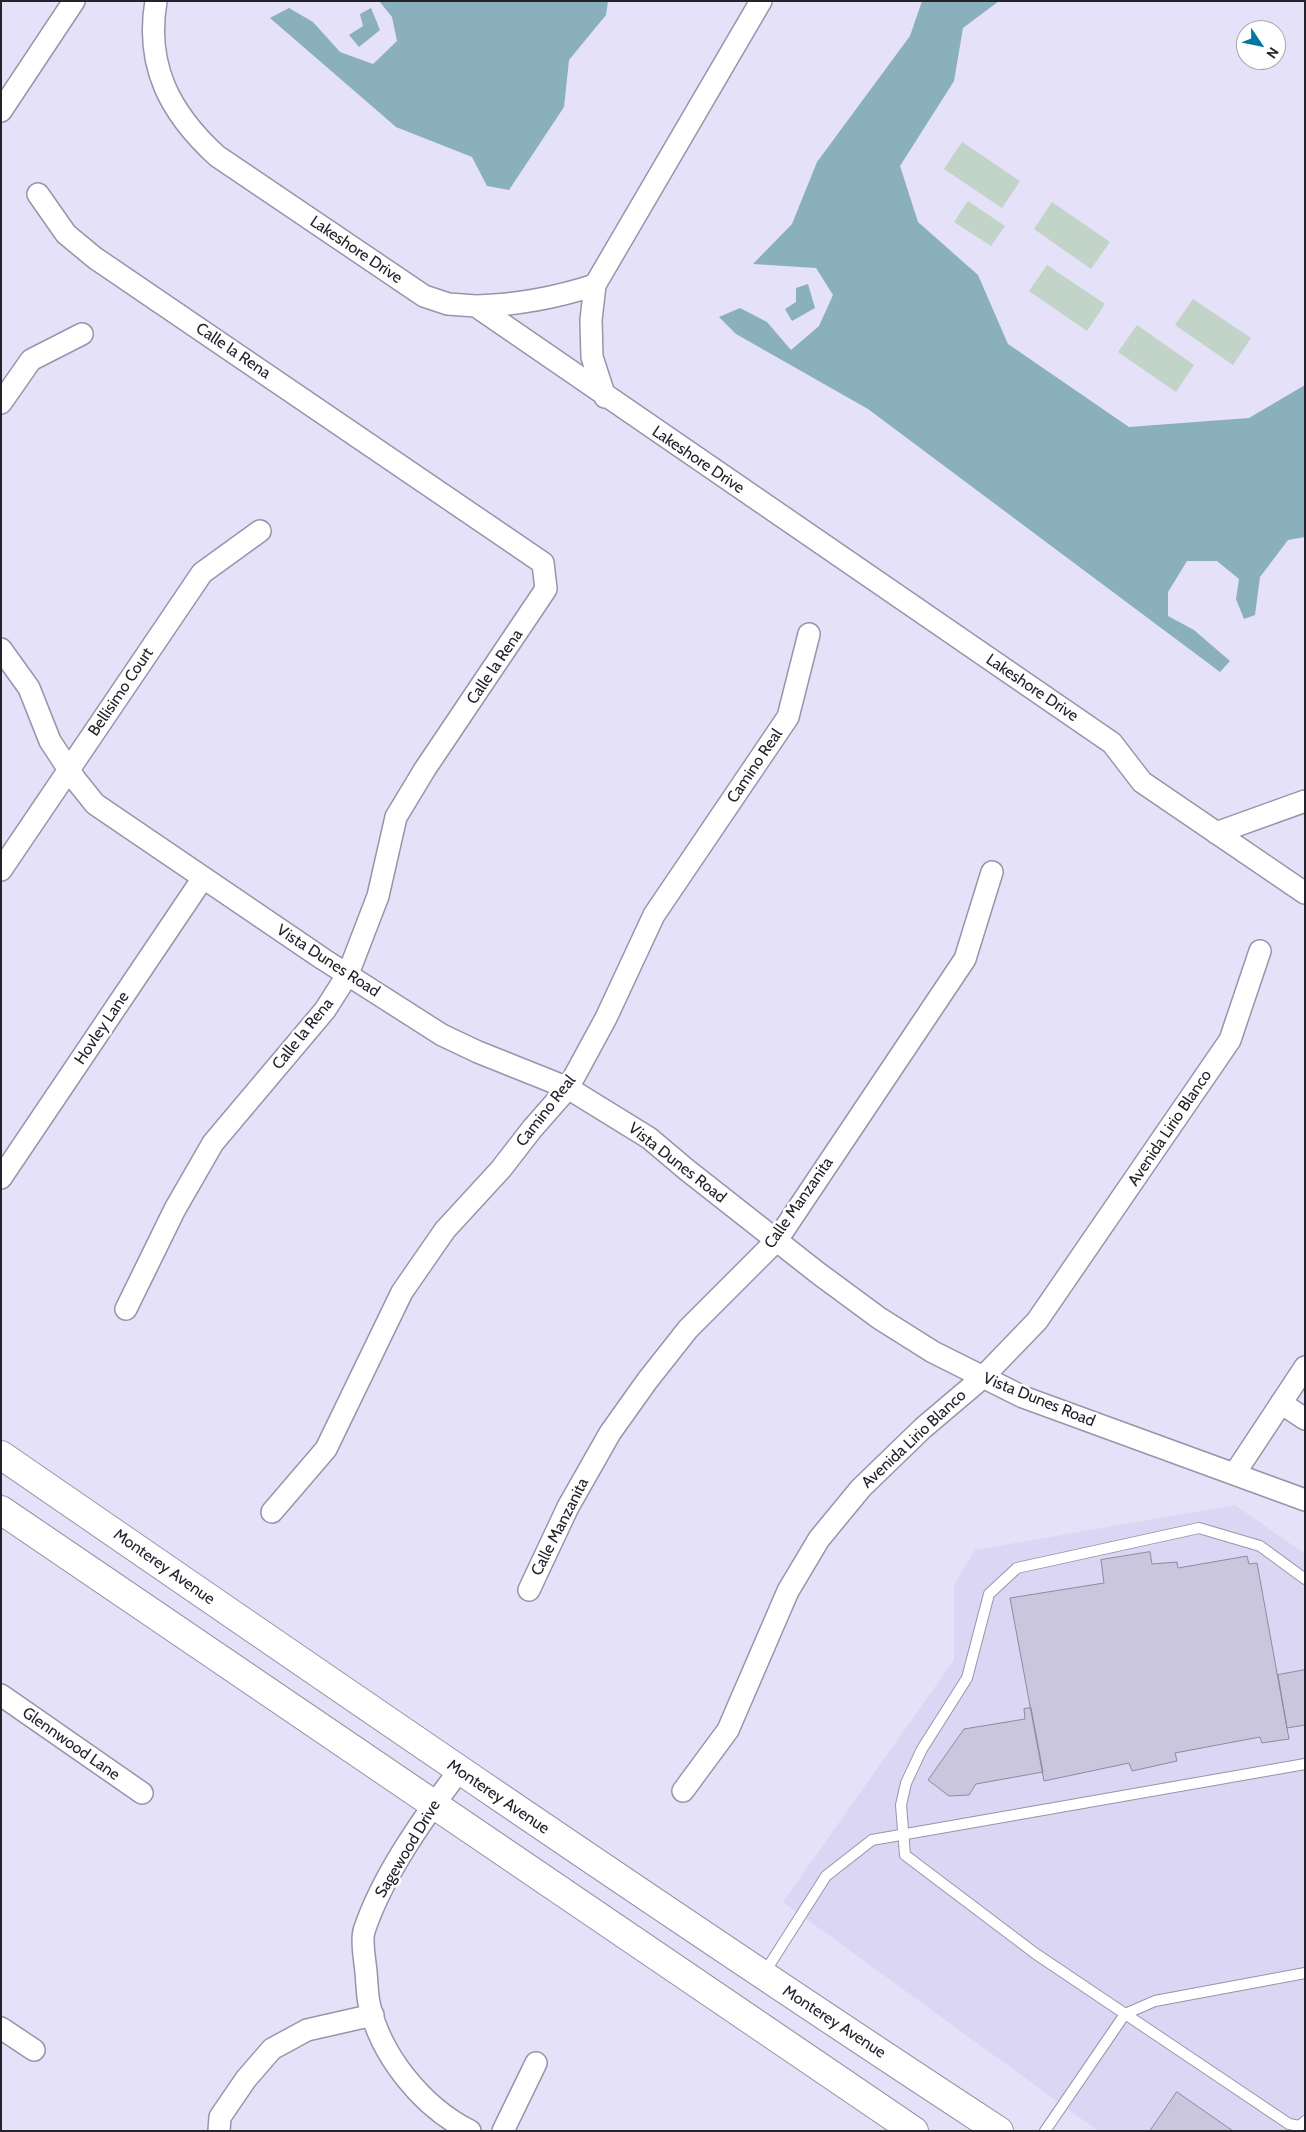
<!DOCTYPE html>
<style>
body{margin:0}
#map{position:relative;width:1306px;height:2132px;overflow:hidden;background:#e4e1f8;font-family:Cabin,sans-serif}
canvas{display:block}
.frame{position:absolute;inset:0;border:2px solid #24232c;pointer-events:none}
.north{position:absolute;left:1236px;top:20px;width:50px;height:50px;box-sizing:border-box;background:#fff;border:1px solid #a7a7ab;border-radius:50%;rotate:124deg;font-size:14px;font-weight:700;line-height:20px;text-align:center;color:#24232c}
.north::after{content:'';display:block;margin:auto;width:18px;height:22px;background:#0079a1;clip-path:polygon(50% 0,100% 100%,50% 72%,0 100%)}
</style>
<div id="map">
<canvas width="1306" height="2132"></canvas>
<div class="frame"></div>
<div class="north">N</div>
</div>
<script>
const ctx = document.querySelector('canvas').getContext('2d');
ctx.lineJoin = 'round';
function paint(path, color) {
  ctx.fillStyle = color;
  ctx.fill(path, 'evenodd');
}
function stroke(path, color, width, dash) {
  ctx.strokeStyle = color;
  ctx.lineWidth = width;
  ctx.lineCap = dash ? 'butt' : 'round';
  ctx.setLineDash(dash || []);
  ctx.stroke(path);
}
function drawText(font, color, halo, rows, align = 'center') {
  ctx.font = font + ' Cabin,sans-serif';
  ctx.lineWidth = 5;
  ctx.setLineDash([]);
  ctx.textBaseline = 'middle';
  ctx.strokeStyle = halo;
  ctx.fillStyle = color;
  for (const [text, x, y, turn = 0] of rows) {
    ctx.save();
    ctx.translate(x, y);
    ctx.rotate((+turn || 0) * Math.PI / 180);
    ctx.textAlign = isNaN(turn) ? turn : align;
    if (halo) ctx.strokeText(text, 0, 0);
    ctx.fillText(text, 0, 0);
    ctx.restore();
  }
}
paint(new Path2D(`
 M1235,1505L1305,1554V2131H1098L783,1902L954,1660V1585L975,1550Z`), '#dad6f4');
paint(new Path2D(`
 M962,142L1020,181L1002,208L944,169Z
 M968,201L1005,226L991,246L954,222Z
 M1052,202L1110,242L1091,269L1034,229Z
 M1047,265L1105,304L1087,331L1029,291Z
 M1193,299L1251,338L1233,365L1175,325Z
 M1137,325L1194,365L1176,392L1118,352Z`), '#c1d4c7');
paint(new Path2D(`
 M379,1H608L606,15L569,60L564,107L509,190L487,186L472,157L396,127L270,18L289,8L313,22L340,52L373,64L397,41L392,17Z
 M922,1H999L963,28L954,81L900,166L918,222L978,275L1008,344L1129,427L1249,418L1305,385V537L1288,540L1260,577L1255,615L1244,619L1236,599L1239,579L1217,561H1187L1168,592V616L1194,630L1230,661L1220,672L868,409L736,334L719,317L740,308L767,322L791,350L819,326L833,295L816,268L753,264L792,224L817,162L910,36Z
 M371,8L380,30L359,47L349,35L363,26L360,14Z
 M808,284L815,308L792,321L785,309L796,302V288Z`), '#89b0bc');
const building = new Path2D(`
 M1150,1552L1152,1564L1177,1562L1178,1568L1247,1556L1249,1564L1257,1563L1289,1739L1262,1743L1260,1737L1175,1753L1177,1761L1132,1771L1129,1763L1044,1781L1010,1598L1104,1583L1101,1560Z
 M1305,1670V1725L1287,1728L1278,1675Z
 M1031,1708L1043,1772L976,1784L969,1795L949,1796L928,1780L964,1729L1025,1719L1024,1709Z
 M1177,2092L1233,2131H1150Z`);
paint(building, '#c9c6dd');
stroke(building, '#8e8ba0', 1);
const lane = new Path2D(`
 M1305,1579L1260,1546L1199,1528L1017,1568L989,1594L967,1678L922,1749L906,1783L901,1805L905,1855L1036,1954L1289,2124L1300,2126L1305,2121
 M763,1975L826,1876L872,1840L1305,1764
 M1045,2131L1125,2014L1155,2001L1305,1973`);
const street = new Path2D(`
 M156,1C145,66 170,113 217,156L424,296L448,304L476,306L1112,743L1142,782L1305,893
 M1,111L74,1
 M38,194L66,234L95,258L543,563L546,589L425,769L396,817L378,896L348,974L325,1010L213,1143L175,1209L126,1309
 M476,306C518,305 555,298 595,285
 M605,397L592,357L591,320L595,285L761,1
 M1,403L31,360L82,334
 M1,649L29,688L50,741L75,779L95,804L323,959L442,1035L478,1052L568,1088L649,1138L687,1170L818,1273L879,1318L933,1352L1023,1397L1305,1500
 M1216,833L1305,801
 M1,870L202,573L260,531
 M1,1178L203,878
 M1281,1403L1305,1419
 M1235,1473L1305,1367
 M272,1512L326,1449L402,1292L445,1230L501,1169L532,1129L568,1088L606,1018L654,915L788,717L809,634
 M529,1590L568,1507L610,1433L647,1381L688,1329L777,1240L965,959L992,872
 M1,1695L142,1793
 M459,1771C424,1817 382,1876 364,1931C361,1942 365,1960 366,1972C367,1982 367,1993 369,2003C380,2055 422,2107 470,2131
 M683,1791L728,1730L788,1591L819,1539L861,1488L923,1428L982,1378L1037,1321L1230,1040L1260,951
 M1,2028L34,2050
 M219,2131L220,2117L246,2079L272,2049L307,2030L373,2015
 M503,2131L536,2063`);
const primary = new Path2D(`
 M1,1455C332,1683 663,1911 999,2131
 M1,1510L914,2131`);
stroke(lane, '#9795aa', 12);
stroke(street, '#9795aa', 24);
stroke(primary, '#9795aa', 30);
stroke(lane, '#fff', 10);
stroke(street, '#fff', 21);
stroke(primary, '#fff', 28);
drawText('16px', '#24232c', '#fff', [
 ["Lakeshore Drive",356,250,34],
 ["Calle la Rena",233,351,34],
 ["Lakeshore Drive",698,460,34],
 ["Calle la Rena",495,667,-56],
 ["Lakeshore Drive",1032,688,34],
 ["Bellisimo Court",121,692,-56],
 ["Camino Real",755,766,-56],
 ["Vista Dunes Road",328,961,33],
 ["Hovley Lane",102,1028,-56],
 ["Calle la Rena",303,1034,-51],
 ["Camino Real",546,1111,-52],
 ["Avenida Lirio Blanco",1170,1128,-56],
 ["Vista Dunes Road",677,1163,38],
 ["Calle Manzanita",799,1203,-55],
 ["Vista Dunes Road",1039,1400,22],
 ["Avenida Lirio Blanco",914,1439,-43],
 ["Calle Manzanita",560,1527,-63],
 ["Monterey Avenue",164,1567,35],
 ["Glennwood Lane",71,1744,35],
 ["Monterey Avenue",498,1797,34],
 ["Sagewood Drive",408,1849,-59],
 ["Monterey Avenue",834,2022,33]
]);
</script>
